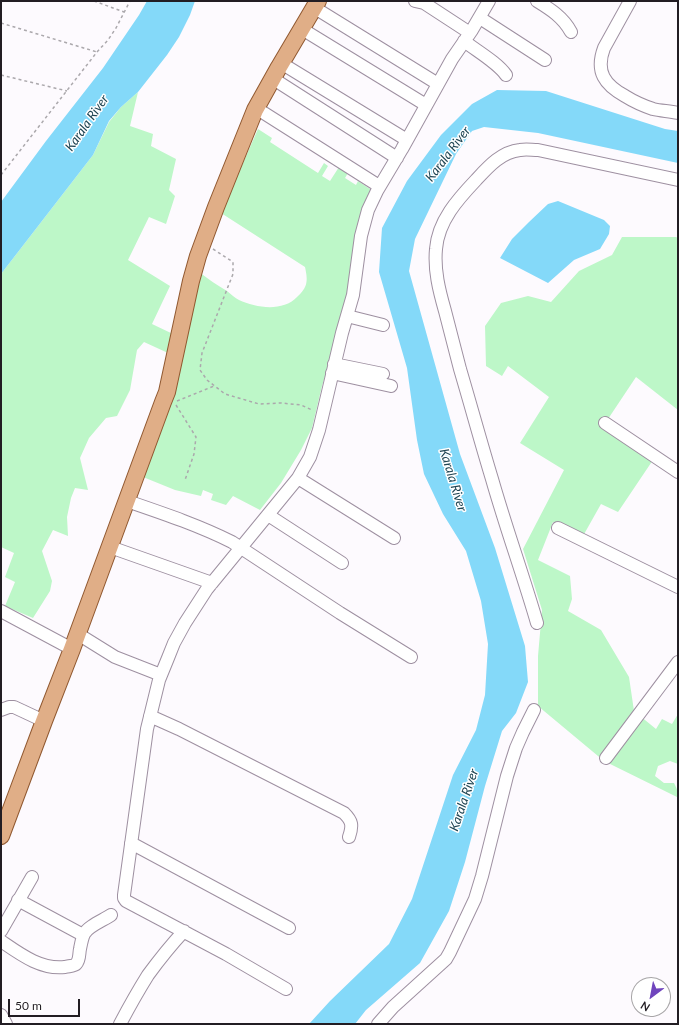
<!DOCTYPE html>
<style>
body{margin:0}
#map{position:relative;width:679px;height:1025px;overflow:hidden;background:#fdfafe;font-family:Lato,sans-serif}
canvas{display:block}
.frame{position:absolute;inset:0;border:2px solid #221d23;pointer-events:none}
.north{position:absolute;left:631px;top:977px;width:40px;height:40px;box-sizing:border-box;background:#fff;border:1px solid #a7a5a7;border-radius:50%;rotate:212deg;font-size:11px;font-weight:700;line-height:16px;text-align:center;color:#221d23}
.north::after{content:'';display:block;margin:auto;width:14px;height:18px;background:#7045bd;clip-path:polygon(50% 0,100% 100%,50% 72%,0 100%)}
.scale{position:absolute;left:8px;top:999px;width:72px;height:18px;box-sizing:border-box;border:2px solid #221d23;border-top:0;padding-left:5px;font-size:12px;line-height:14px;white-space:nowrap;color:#221d23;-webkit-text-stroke:3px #fff;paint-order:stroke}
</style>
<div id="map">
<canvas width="679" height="1025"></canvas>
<div class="frame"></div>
<div class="north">N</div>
<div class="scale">50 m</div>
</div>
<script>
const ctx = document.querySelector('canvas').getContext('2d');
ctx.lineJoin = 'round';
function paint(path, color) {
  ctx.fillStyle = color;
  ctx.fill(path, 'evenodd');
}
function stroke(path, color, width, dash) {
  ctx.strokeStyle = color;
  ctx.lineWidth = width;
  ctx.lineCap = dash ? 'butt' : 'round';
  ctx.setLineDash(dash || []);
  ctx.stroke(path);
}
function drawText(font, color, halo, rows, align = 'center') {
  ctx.font = font + ' Lato,sans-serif';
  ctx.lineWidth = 3;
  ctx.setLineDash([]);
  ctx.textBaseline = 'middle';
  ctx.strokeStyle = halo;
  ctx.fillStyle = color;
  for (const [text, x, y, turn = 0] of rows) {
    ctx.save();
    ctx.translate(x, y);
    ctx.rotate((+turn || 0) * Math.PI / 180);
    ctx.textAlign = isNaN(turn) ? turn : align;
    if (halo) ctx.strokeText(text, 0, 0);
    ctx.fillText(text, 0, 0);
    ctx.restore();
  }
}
paint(new Path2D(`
 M138,92L130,126L153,134L151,146L176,159L169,190L175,196L166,224L149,217L128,260L170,286L152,324L173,334L168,353L144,342L137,350L130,390L117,416L106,418L89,438L80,458L88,490L75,488L71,498L67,517L68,536L53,530L42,551L52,581L50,591L33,618L5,606L15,582L5,577L14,553L1,547V274L93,155L109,122L121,107Z
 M258,129L272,138L270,142L318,173L324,163L328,166L322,176L330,181L339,167L348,173L345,178L356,185L358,181L373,191L350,296L322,386L312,428L301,450L281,483L260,510L233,496L226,505L211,500L213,494L203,490L201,496L175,490L143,477L199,272C208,279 217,285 227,291C231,294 235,298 239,300C256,308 283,312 297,297C308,287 308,281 305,267L221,213Z
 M622,237H676L678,238V410L636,377L606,422L655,457L618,512L601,504L583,536L553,522L538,560L570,576L572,599L568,611L601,630L629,677L634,711L656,729L662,719L672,724L678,714V764L670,761L658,766L655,776L664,783H674C676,787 679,792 677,797L604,761L538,706V656L542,610L523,549L564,470L520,443L549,397L508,366L502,376L486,366L485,326L501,303L528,296L551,302L579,271L612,255Z`), '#bdf7c8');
paint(new Path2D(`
 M147,1H195L190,15L179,37L167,55L138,92L121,107L109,121L93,155L1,274V202L46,141L103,68L139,15Z
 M497,90L546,91L665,129L678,131V163L538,133L484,127L472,131L456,154L415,239L409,271L460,454L495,548L525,646L528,682L516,713L502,731L485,786L465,862L449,911L420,963L366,1010L355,1024H309L330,1001L389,944L412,899L453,775L476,730L485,695L488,644L481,601L466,551L443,514L424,474L417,440L407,368L379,272L382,228L407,181L441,135L472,104Z
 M558,201L604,220L610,226L609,234L600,249L574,260L548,283L500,258L512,239L529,222L548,204Z`), '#84d9f9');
const minor = new Path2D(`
 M415,1L424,3L470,33
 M537,1C550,9 563,17 571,32
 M630,1L604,48C595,72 605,85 625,96C633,101 644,106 653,109C661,111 670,111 678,113
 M315,8L438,84
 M480,18L545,60
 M302,29L426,105
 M464,41C477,51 498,63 506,75
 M281,63L407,140
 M272,78L397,158
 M256,108L379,186
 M347,316L383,325
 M334,364L383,374
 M332,373L391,386
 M605,423L678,472
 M298,478L394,538
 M127,501C162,513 198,525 232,542L340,613L411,657
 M268,515L342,563
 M558,528L678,587
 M110,547L212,583
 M1,611L72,649
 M537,623C523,575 506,528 492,479C481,443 471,406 460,369C455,350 450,330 445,311C439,290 434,270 436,249C438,221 458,199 476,180C488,167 501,152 520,150C526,149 532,150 538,150L678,180
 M78,634L115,657L161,675
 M1,710L9,707H14L44,721
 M150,716L179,729L344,813C352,821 353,825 349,837
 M606,758L678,662
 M131,843L289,928
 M18,900L83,935
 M1,931L32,877
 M1,941C20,954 41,970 65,967C69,966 74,966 76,964C80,960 79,953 80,949C81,944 82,938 84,934C88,926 104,920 111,915
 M286,989L226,954L126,901L124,898V895L147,729L159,680L168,658L174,643L185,623L207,589L298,478L310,457L319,430L342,333L353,295L361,236L368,210L377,191L402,149L452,59L472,30L489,1
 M1,1015L6,1024
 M120,1024C129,1007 138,991 148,975C159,960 171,945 184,931
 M378,1024L393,1007L446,959L450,952L475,899L482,876L507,776L516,748L523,732L534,710`);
const major = new Path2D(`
 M1,836L44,721L72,649L163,402L167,392L191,281L198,256L216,207L255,110L279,67L318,1`);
stroke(minor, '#9e90a1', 14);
stroke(major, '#905830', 18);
stroke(new Path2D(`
 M94,1L124,12
 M1,23L97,52
 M1,75L67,91
 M1,175L97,52L108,40L116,28L130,1
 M213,249L233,262V274L202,353L200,370L207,380L225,394L259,404L281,403L301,405L312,410
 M177,401L214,386
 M176,405L196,437L194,454L185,480`), '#aba8ac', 1.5, [3, 3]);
stroke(minor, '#fff', 12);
stroke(major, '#e0ae87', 16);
drawText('italic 13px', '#204654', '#fff', [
 ["Karala River",87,123,-55],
 ["Karala River",448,154,-53],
 ["Karala River",453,480,73],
 ["Karala River",464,800,-71]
]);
</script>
